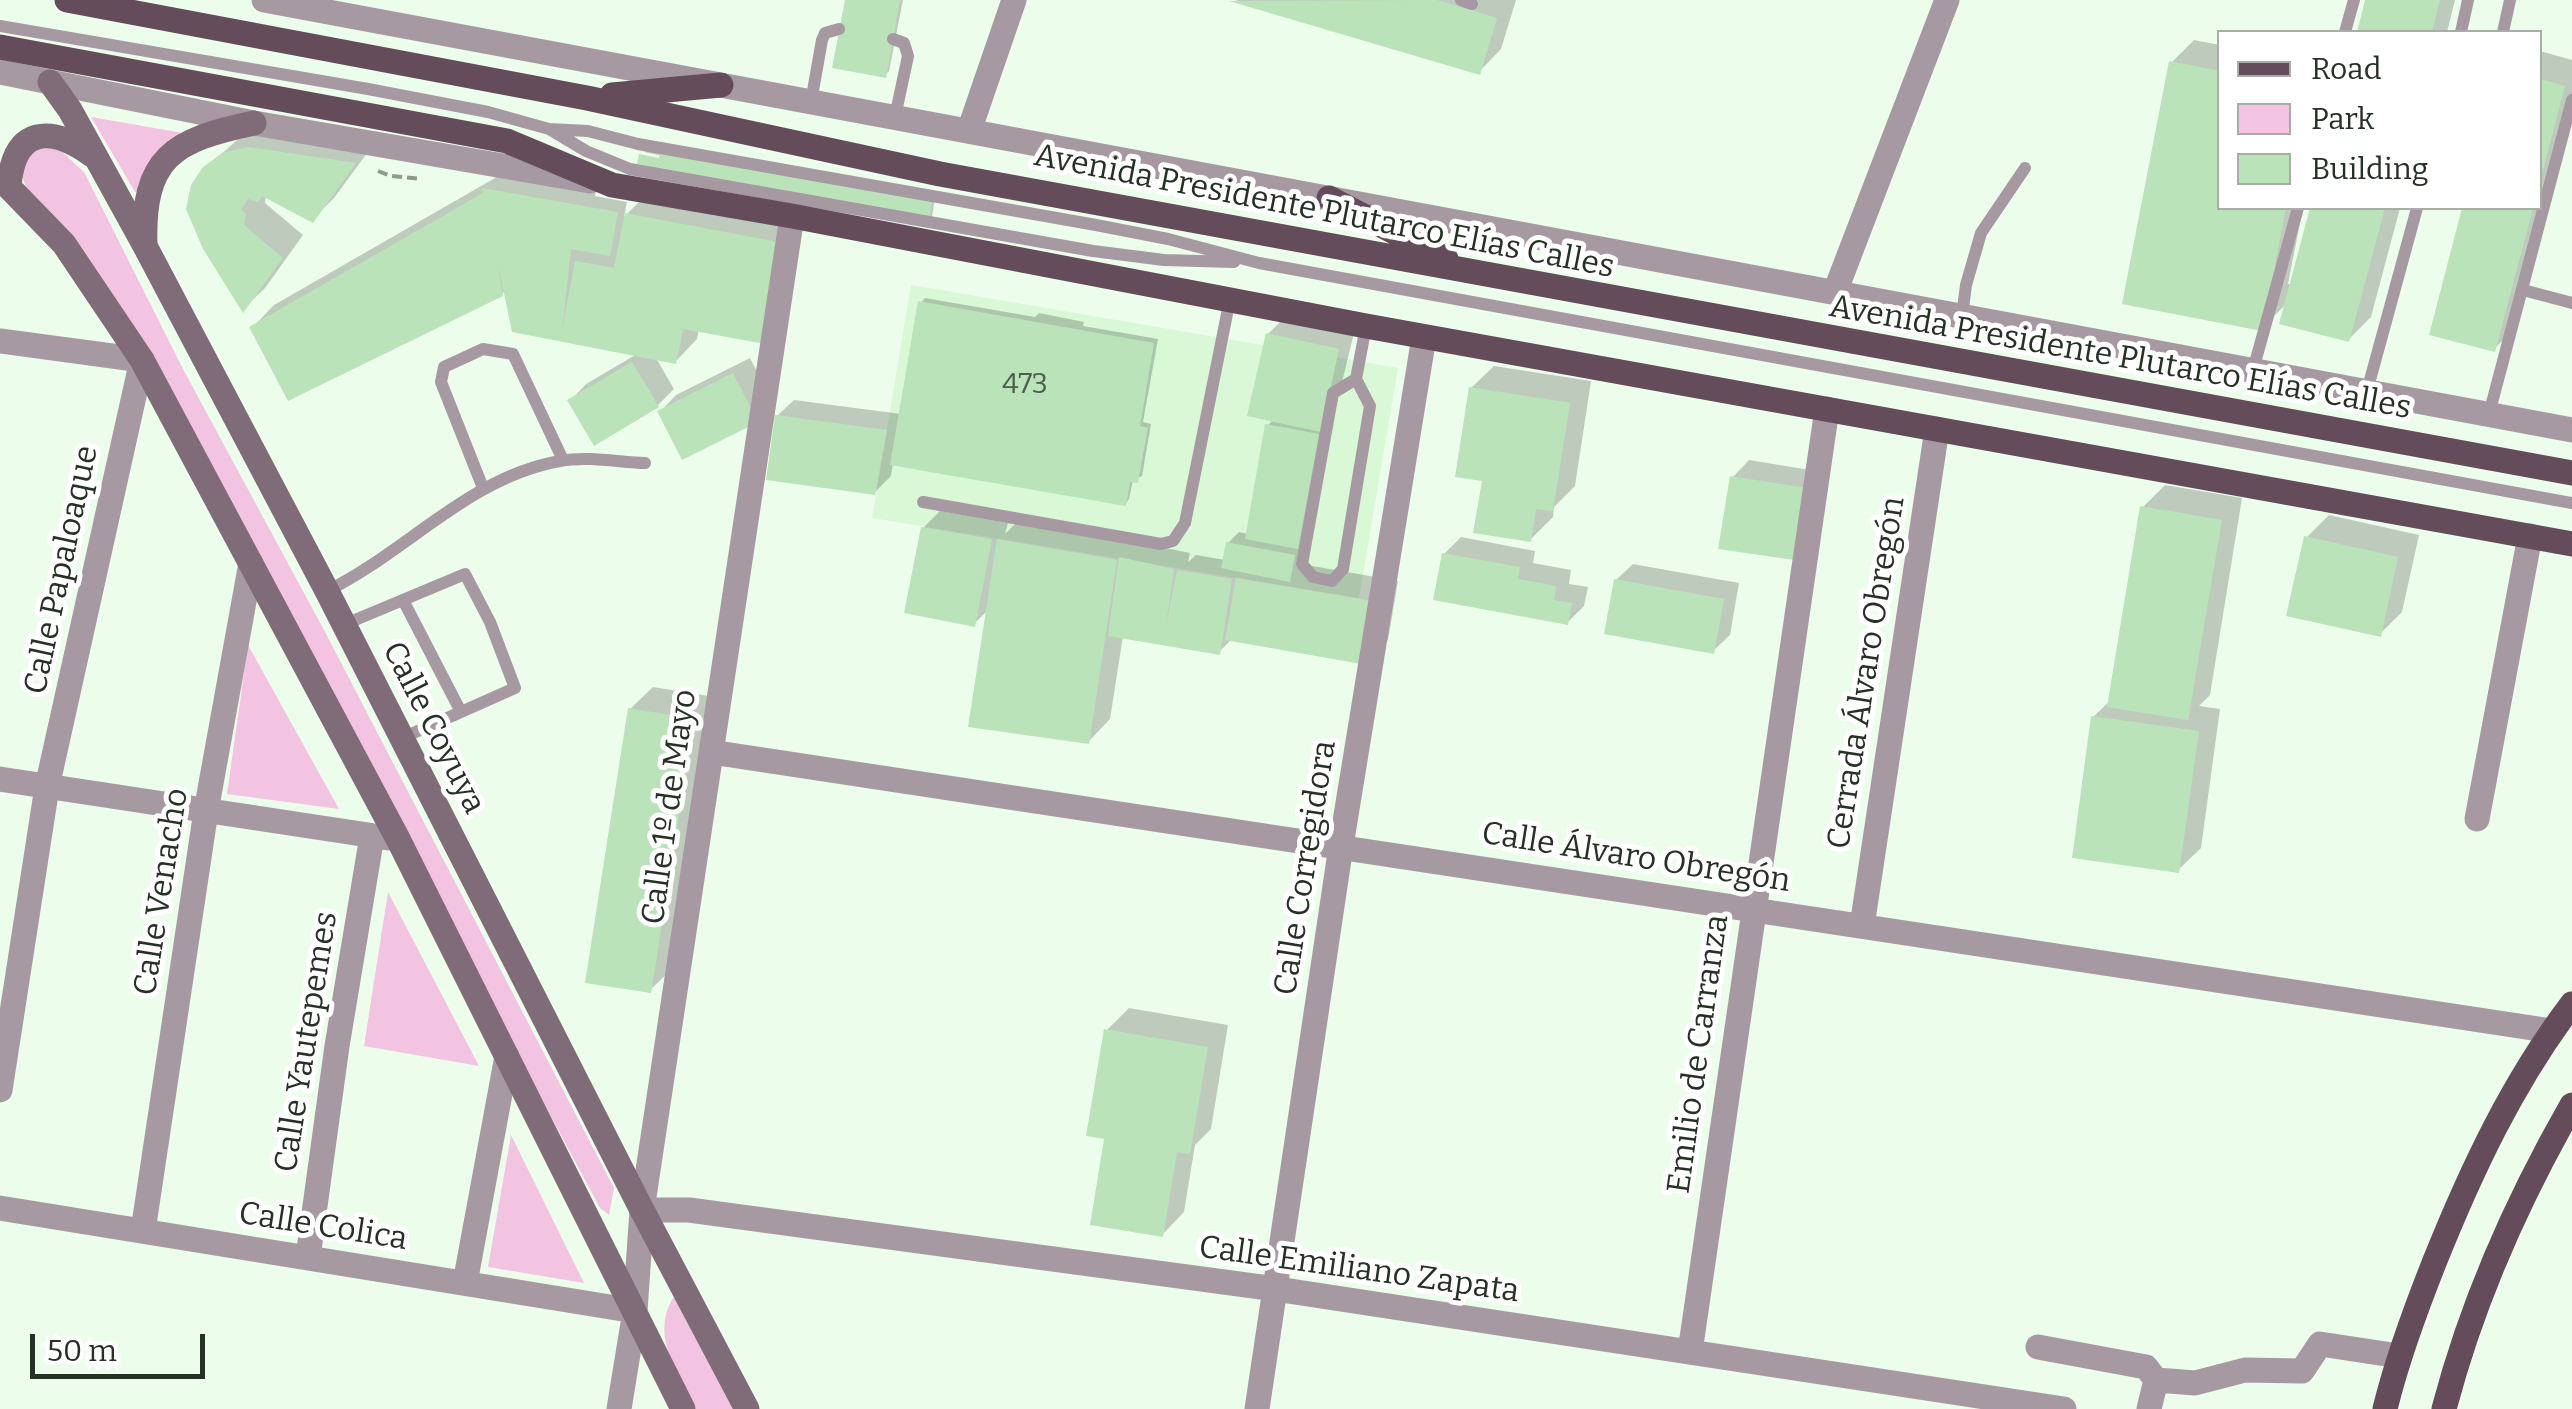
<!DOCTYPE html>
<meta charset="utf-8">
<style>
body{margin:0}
#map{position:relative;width:2572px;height:1409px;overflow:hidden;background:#edfdec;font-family:Bitter,serif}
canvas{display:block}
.legend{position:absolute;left:2217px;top:30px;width:325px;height:180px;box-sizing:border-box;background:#fff;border:2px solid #a8ada8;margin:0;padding:12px 18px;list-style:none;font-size:30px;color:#263126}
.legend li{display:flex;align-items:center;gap:20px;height:50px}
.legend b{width:50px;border:2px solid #a8ada8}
.scale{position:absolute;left:30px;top:1334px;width:175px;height:45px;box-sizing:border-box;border:5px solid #263126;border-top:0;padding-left:12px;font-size:30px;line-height:35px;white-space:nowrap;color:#263126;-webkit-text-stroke:8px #fff;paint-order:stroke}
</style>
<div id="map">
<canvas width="2572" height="1409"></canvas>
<ul class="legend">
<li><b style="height:12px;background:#644c5b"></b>Road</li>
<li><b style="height:28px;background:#f2c4e2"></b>Park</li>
<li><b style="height:28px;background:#bbe3b9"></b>Building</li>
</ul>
<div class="scale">50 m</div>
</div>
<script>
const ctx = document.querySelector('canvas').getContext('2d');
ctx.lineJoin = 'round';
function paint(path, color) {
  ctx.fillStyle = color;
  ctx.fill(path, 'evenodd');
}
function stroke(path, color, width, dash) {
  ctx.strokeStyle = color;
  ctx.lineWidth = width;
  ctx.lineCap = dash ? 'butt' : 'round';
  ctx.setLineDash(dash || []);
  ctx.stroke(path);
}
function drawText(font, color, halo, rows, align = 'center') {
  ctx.font = font + ' Bitter,serif';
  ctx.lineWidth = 10;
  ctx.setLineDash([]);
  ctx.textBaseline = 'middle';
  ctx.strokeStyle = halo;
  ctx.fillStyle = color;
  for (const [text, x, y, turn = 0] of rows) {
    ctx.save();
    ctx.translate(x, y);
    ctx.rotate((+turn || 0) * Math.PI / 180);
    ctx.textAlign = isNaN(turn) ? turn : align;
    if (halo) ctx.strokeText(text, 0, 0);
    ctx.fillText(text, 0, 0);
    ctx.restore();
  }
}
paint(new Path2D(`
 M911,285L1398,368L1359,598L872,518Z`), '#d8f8d6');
paint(new Path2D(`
 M91,117L189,134L144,189L135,192Z
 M32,147L58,148L84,172L183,369L324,630L614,1188L609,1215L600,1208L120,312L26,187L21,173Z
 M248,645L339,809L227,794Z
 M388,892L479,1066L364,1046Z
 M511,1135L584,1283L488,1267Z
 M673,1298L682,1299L738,1409H695C678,1373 650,1336 673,1298Z`), '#f2c4e2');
paint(new Path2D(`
 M848,0H903L889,71L885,75Z
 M1235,0H1516L1501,49L1479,72Z
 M2368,0H2455L2447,32H2359Z
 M2194,40L2220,45V208H2303L2288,284L2292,285L2313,208H2400L2371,317L2349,339L2287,303L2261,329L2125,302L2172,62Z
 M2540,51L2572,60V115L2516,327L2494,349L2432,333L2465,208H2540Z
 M247,131L376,141L334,198L312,220L266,196L265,203L303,235L265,288L243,309L205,169Z
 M646,151L935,197L932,217L671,163L672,158L644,152Z
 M507,167L597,183L595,196L627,202L624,217L649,192L804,221L787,319L699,329L697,339L675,362L656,358L674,389L658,405L570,401L586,384L637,354L561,340L506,291L289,398L252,328L274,305L495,178Z
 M925,298L1035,317L1039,313L1084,322L1083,326L1158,339L1143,422L1151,424L1142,476L1133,480L1129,499L1125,504L893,463L891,476L874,493L777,416L794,400L901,414L921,303Z
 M1284,318L1354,333L1334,415L1314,529L1299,544L1304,545L1301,564L1398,581L1388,640L1366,662L1232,639L1219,652L1123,636L1110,719L1088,742L988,610L974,624L923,528L940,511L1008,523L1005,534L1021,518L1190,553L1188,562L1196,555L1225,560L1228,543L1239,532L1248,534L1268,425L1274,419L1268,334Z
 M750,358L773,403L757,420L660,412L676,395Z
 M1494,366L1591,381L1575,486L1554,507L1553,517L1530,540L1471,388Z
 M1749,460L1828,473L1817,542L1733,477Z
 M2165,485L2242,498L2210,695L2199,706L2220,709L2201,848L2178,870L2093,717L2111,700L2143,507Z
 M2329,515L2419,535L2402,612L2380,634L2307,537Z
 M1461,537L1535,551L1533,563L1571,570L1569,584L1588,587L1584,606L1567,623L1444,554Z
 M1633,564L1739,583L1730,635L1713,651L1616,580Z
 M653,687L715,697L673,968L650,990L630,709Z
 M1129,1008L1228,1025L1211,1129L1195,1145L1184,1212L1162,1235L1107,1137L1106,1031Z`), '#0003');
paint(new Path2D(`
 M845,0H900L886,78L832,68Z
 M1437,0L1497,18L1480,75L1229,1Z
 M2365,0H2440L2432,32H2357Z
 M2169,61L2220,71V208H2286L2262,331L2122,304Z
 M2540,79L2565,86L2541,177H2540Z
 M248,147L356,163L313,223L262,196L258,202L248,199L241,210L246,214L244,225L283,258L243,313L203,249L186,209L191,185L203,167L222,153Z
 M660,152L932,201L928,224L637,164L639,154L659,158Z
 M482,188L618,212L610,256L571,249L562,331L575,261L614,268L625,213L783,243L765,344L683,329L676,364L512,332L498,264L503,296L288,401L249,327L483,193Z
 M2310,208H2385L2349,342L2279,324Z
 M2462,208H2533L2495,352L2429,335Z
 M918,301L1154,343L1140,426L1148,428L1142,460L1138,483L1130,482L1126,506L890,465Z
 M1266,333L1339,349L1321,432L1247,416Z
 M632,362L659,407L594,446L567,400Z
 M733,373L758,422L682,460L657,411Z
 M1469,387L1570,403L1553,511L1536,509L1531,542L1473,533L1482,481L1455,477Z
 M775,415L887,430L875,495L766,480Z
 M1265,424L1319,434L1298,549L1245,539Z
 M1730,476L1813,489L1801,561L1718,549Z
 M2140,506L2222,520L2188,720L2107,707Z
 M921,527L992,539L975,627L904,613Z
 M2304,536L2398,557L2381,637L2286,616Z
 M997,539L1117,560L1089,744L968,727Z
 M1226,542L1295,555L1290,582L1221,568Z
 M1442,553L1520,567L1518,579L1556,586L1554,600L1572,603L1568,625L1433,600Z
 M1119,557L1174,569L1166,625L1177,570L1232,579L1220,655L1108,636Z
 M1236,578L1378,602L1367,665L1225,640Z
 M1614,579L1724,599L1714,654L1604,634Z
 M628,708L694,719L651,993L585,983Z
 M2091,716L2199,731L2179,873L2072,858Z
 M1104,1029L1208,1047L1190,1154L1177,1152L1163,1237L1090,1225L1104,1139L1086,1136Z`), '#bbe3b9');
stroke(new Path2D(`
 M378,171L391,176L422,179`), '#8d9a8c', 4, [10, 5]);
stroke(new Path2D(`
 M1461,0L1472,4
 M0,26L368,89L488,112L549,129L588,131L638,144L1096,225L1168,239L1259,263L2572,503
 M2345,32L2354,0
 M2461,32L2468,0
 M2503,32L2510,0
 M893,39L904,43L908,56L895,117
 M811,102L822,40L825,33L839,29
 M551,130L586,151L630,169L1093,251L1164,260L1234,262
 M2523,290L2572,303
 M1962,316L1966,285L1981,233L2025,168
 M2253,370L2298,208
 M1356,379L1333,393L1302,564L1313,577L1332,581L1343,569L1370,406L1356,379L1366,326
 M2367,391L2417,208
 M2489,414L2572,100
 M483,488L441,382L444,367L483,349L513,354L563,460
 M923,502L1161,544L1173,541L1185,523L1230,299
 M327,591C408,551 469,477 560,461C587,456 618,462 645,463
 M343,625L465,574L490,622L515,688L461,712L403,600
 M402,738L461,712`), '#a799a2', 12);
stroke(new Path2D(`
 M969,131L1014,0
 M1835,292L1947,0
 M0,341L142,360L47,787L0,1090
 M711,752L2552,1031
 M0,779L388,838
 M2477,819L2530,536
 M1862,926L1937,429
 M0,1208L635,1311
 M642,1210H689L1276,1289L2064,1409
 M143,1231L206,811L251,563
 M308,1257L337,1046L372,836
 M465,1283L507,1056
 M2038,1347L2146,1367L2156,1380
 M1690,1352L1827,409
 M2156,1380L2195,1383L2245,1370L2302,1371L2320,1344L2399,1356
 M619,1409L635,1311L642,1210L792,216
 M1257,1409L1341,846L1424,337
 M2149,1409L2156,1380`), '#a799a2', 25);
stroke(new Path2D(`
 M264,0L2572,430
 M0,72L254,123L590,181`), '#a799a2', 25);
stroke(new Path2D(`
 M50,82L70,110L145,246L327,591L642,1210L747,1409
 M0,178L64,244L142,360L398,839L683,1409
 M9,186C14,127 50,125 92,155
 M145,246C142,157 173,140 254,123`), '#806b78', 25);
stroke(new Path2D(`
 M67,0L587,98L940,174L2572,473
 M0,47L507,141L612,185L792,216L1366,326L2572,544
 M612,95L721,85
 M1329,198L1446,259
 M2385,1409C2397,1359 2415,1311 2434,1263C2471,1171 2512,1083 2572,1004
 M2444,1409C2472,1302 2517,1201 2572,1105`), '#644c5b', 25);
drawText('28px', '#4b5e4b', null, [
 ["473",1025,385]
]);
drawText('32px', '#263126', '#fff', [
 ["Avenida Presidente Plutarco Elías Calles",1324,212,11],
 ["Avenida Presidente Plutarco Elías Calles",2120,358,10],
 ["Calle Papaloaque",62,570,-78],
 ["Cerrada Álvaro Obregón",1867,673,-81],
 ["Calle Coyuya",433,728,63],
 ["Calle 1º de Mayo",670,807,-82],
 ["Calle Álvaro Obregón",1636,858,9],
 ["Calle Corregidora",1306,868,-81],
 ["Calle Venacho",162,892,-81],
 ["Calle Yautepemes",307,1042,-81],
 ["Emilio de Carranza",1699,1054,-82],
 ["Calle Colica",323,1227,9],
 ["Calle Emiliano Zapata",1359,1270,8]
]);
</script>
